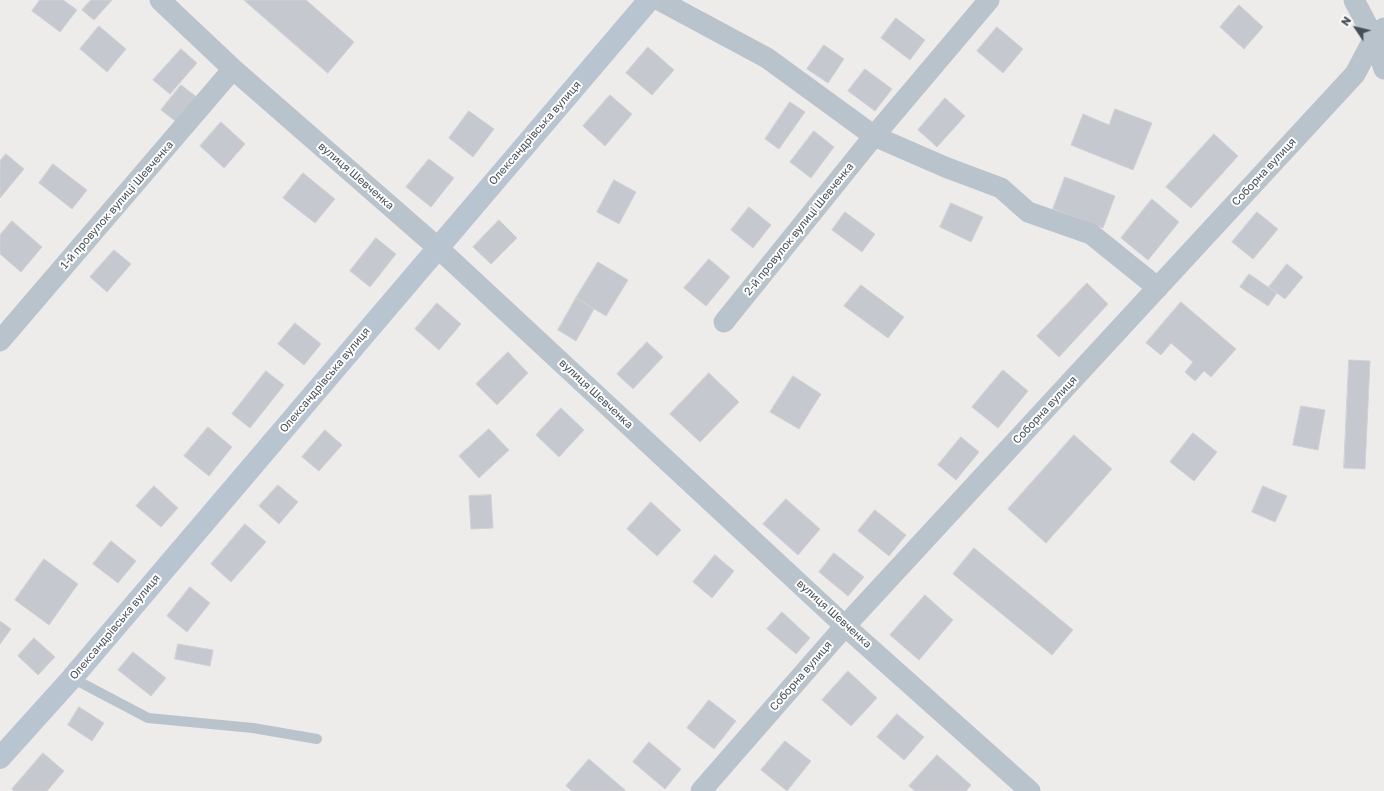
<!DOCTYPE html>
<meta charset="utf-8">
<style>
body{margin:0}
#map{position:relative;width:1384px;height:791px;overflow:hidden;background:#eeebeb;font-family:"Golos Text",sans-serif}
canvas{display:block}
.north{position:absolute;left:1336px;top:8px;width:40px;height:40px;-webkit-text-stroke:3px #fff;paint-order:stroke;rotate:305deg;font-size:11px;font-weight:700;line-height:16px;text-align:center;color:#444f58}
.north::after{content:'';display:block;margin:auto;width:14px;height:18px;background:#444f58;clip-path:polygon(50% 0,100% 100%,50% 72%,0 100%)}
</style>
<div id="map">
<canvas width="1384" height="791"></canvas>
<div class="north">N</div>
</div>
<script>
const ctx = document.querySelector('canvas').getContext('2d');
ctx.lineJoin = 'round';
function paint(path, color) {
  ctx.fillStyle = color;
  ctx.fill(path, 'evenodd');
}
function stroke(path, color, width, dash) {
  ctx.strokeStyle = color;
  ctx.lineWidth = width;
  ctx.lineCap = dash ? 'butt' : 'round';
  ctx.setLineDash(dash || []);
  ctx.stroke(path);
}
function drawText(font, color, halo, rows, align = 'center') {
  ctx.font = font + ' "Golos Text",sans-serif';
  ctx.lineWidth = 4;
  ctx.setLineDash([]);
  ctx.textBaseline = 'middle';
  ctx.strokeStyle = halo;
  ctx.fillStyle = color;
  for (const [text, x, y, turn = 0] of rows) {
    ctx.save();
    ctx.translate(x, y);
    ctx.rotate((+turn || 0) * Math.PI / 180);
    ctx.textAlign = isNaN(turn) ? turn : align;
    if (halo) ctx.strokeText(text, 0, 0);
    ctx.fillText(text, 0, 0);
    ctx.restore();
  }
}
const building = new Path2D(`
 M40,0H63L77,10L60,32L32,11Z
 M91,0H112L94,20L82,10Z
 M244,0H306L354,42L328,73Z
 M1239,5L1263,27L1244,49L1220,27Z
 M896,18L925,40L910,60L881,38Z
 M99,26L126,49L107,72L80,49Z
 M997,27L1023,49L1003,73L977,51Z
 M824,45L844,59L828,83L807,69Z
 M648,47L674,70L652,95L626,73Z
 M181,49L197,63L170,94L153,80Z
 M865,69L892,89L875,111L848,91Z
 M181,85L198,98L178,123L161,110Z
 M610,95L632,114L605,146L583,126Z
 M945,98L965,116L937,147L918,130Z
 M790,102L805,112L779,149L765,139Z
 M1115,109L1152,123L1133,170L1071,145L1083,114L1109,125Z
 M469,111L494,129L473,157L449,138Z
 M221,122L245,144L224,168L200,146Z
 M814,131L834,147L811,178L790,162Z
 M1214,134L1238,156L1191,208L1166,187Z
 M6,154L24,169L0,198V161Z
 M429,159L454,178L431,207L406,187Z
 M53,164L87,190L72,209L39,183Z
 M303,173L335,199L315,223L283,198Z
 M1065,177L1115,196L1103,228L1053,209Z
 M614,180L636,192L619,224L597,212Z
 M1152,199L1179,222L1148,260L1121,238Z
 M951,203L983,217L971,242L940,227Z
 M749,207L771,225L753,248L731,230Z
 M845,212L875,234L862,252L832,230Z
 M1257,212L1278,229L1253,259L1232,242Z
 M499,220L517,238L491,264L473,247Z
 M12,221L42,247L21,272L0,254V235Z
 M376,238L396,254L370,287L350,271Z
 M114,250L131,264L107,292L90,277Z
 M709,259L730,277L706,306L684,288Z
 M598,262L628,280L606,316L576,298Z
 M1287,264L1303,277L1285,299L1269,287Z
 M1249,274L1277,293L1268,306L1240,287Z
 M1087,283L1108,304L1059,357L1037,336Z
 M861,285L904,317L888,338L844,306Z
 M576,298L594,309L576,341L558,330Z
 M1181,302L1236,349L1211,377L1204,371L1195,381L1185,372L1193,362L1171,343L1161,355L1146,343Z
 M437,303L461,324L439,350L415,329Z
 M295,323L321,344L304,365L278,344Z
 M647,342L663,357L633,389L617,374Z
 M508,352L528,373L497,405L476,384Z
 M1349,360L1370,361L1365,469L1344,468Z
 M1003,370L1028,391L998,428L972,407Z
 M266,371L284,385L250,428L232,414Z
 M709,373L739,402L700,442L670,414Z
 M793,376L821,394L799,429L770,412Z
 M1301,406L1325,410L1318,450L1293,445Z
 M561,408L584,430L559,457L536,435Z
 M208,427L232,447L209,476L184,456Z
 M489,429L509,450L479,478L459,456Z
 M325,430L342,445L319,471L302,457Z
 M1193,433L1217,452L1194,481L1170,462Z
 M1074,435L1112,469L1046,543L1008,509Z
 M961,437L979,452L956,480L938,465Z
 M278,485L298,502L279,524L259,506Z
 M154,486L178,508L161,527L136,506Z
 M1263,486L1287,496L1275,522L1252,512Z
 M491,495L493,528L471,529L469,496Z
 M786,499L820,529L798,555L763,524Z
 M651,502L681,530L657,556L627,529Z
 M875,510L906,535L889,556L858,531Z
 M245,524L266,542L231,582L211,564Z
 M111,541L136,561L118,583L93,564Z
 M974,548L1073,630L1052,655L953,574Z
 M834,553L864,577L848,596L819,572Z
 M715,555L734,571L712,598L693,582Z
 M44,559L78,584L49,625L15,600Z
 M190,587L210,603L187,632L167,616Z
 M925,595L953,620L919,660L890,635Z
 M782,612L810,638L796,654L767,629Z
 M0,621L11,629L0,644Z
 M34,638L55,657L38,675L18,656Z
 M178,644L213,650L210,666L175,659Z
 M133,652L166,678L151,696L118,670Z
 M848,671L877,698L851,726L822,700Z
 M709,700L736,721L714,749L687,728Z
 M79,707L104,723L92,741L68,725Z
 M897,714L924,737L904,760L877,737Z
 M785,741L811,761L787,791L761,770Z
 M649,742L681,769L665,789L633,762Z
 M43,753L64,771L47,791H14L12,789Z
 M937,755L971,785L966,791H915L909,786Z
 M589,759L625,790V791H572L566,786Z`);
paint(building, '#c5c8ce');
stroke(building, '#cfd1d7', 1);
stroke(new Path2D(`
 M72,678L148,718L253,728L317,739`), '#b9c3cb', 10);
stroke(new Path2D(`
 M160,0L233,69L437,247L845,626L1030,791
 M659,0L767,58L874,136L945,167L1001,188L1028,212L1091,234L1158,288
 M1354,0L1374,38L1384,69
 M724,322L874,136L989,0
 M0,341L233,69
 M701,791L845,626L1355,74L1374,38L1384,28`), '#b9c3cb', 21);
stroke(new Path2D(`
 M0,758L72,678L649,0`), '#b8c4d0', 22);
drawText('11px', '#444f58', '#fff', [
 ["Олександрівська вулиця",535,133,-49],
 ["Соборна вулиця",1264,172,-47],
 ["вулиця Шевченка",356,176,41],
 ["1-й провулок вулиці Шевченка",117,205,-49],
 ["2-й провулок вулиці Шевченка",799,229,-51],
 ["Олександрівська вулиця",325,380,-50],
 ["вулиця Шевченка",596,394,43],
 ["Соборна вулиця",1045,410,-47],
 ["вулиця Шевченка",834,614,42],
 ["Олександрівська вулиця",115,627,-50],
 ["Соборна вулиця",801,676,-49]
]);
</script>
